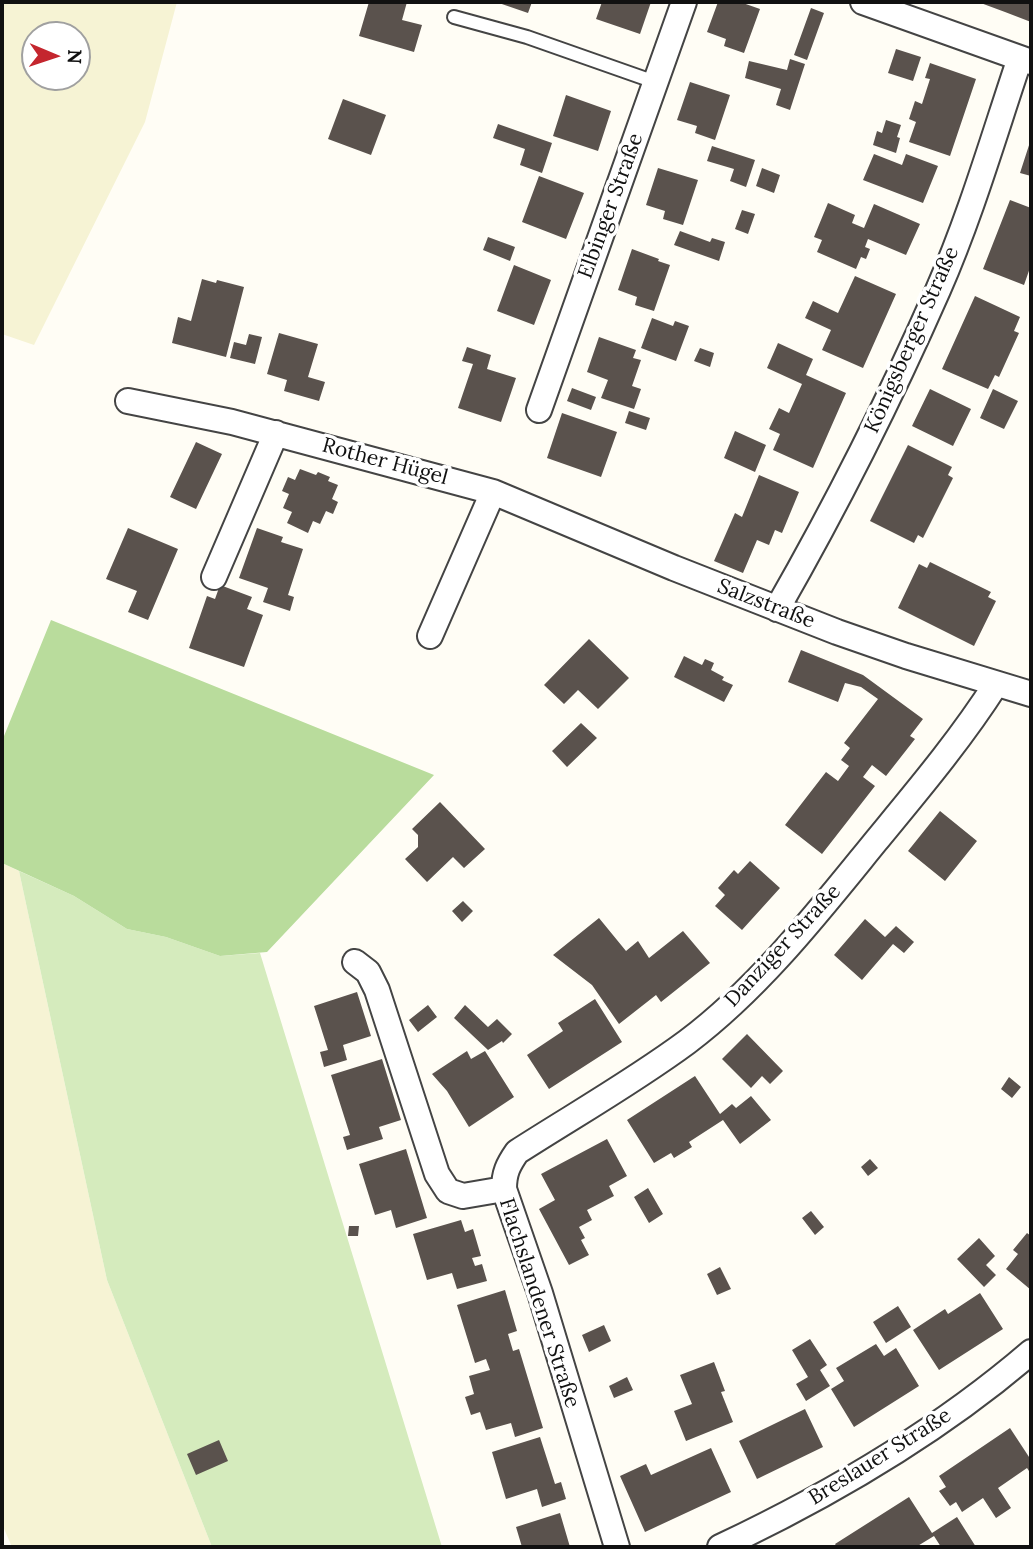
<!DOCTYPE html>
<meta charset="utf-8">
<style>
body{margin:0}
#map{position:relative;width:1033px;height:1549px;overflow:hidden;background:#fffdf5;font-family:Lora,serif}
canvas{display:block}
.frame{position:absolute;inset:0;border:4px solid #111;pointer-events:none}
.north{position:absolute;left:21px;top:21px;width:70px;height:70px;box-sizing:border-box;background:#fff;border:2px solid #a0a0a0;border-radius:50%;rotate:92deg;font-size:19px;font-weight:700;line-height:28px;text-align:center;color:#111}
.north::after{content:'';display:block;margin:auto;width:24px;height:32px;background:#c4262e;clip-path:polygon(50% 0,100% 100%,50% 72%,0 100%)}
</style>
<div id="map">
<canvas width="1033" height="1549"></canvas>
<div class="frame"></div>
<div class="north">N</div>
</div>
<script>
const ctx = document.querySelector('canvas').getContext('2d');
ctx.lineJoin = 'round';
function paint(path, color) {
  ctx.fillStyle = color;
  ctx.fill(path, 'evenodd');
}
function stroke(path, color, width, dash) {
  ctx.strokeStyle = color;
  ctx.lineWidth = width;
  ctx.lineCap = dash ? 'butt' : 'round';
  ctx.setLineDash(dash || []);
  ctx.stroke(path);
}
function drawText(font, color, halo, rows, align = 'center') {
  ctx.font = font + ' Lora,serif';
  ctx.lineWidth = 7;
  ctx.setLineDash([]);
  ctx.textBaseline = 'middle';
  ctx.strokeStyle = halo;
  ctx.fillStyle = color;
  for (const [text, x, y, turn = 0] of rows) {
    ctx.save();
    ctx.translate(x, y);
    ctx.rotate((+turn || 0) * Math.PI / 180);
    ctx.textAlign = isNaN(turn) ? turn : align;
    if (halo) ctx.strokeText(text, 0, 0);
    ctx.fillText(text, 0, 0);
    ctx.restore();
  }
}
paint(new Path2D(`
 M2,2H177L145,122L34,345L2,334ZM35,35H77V77H35Z
 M2,863L19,871L107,1280L212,1547H12L2,1524Z`), '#f6f3d4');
paint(new Path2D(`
 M19,871L74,896L127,929L166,937L220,956L260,953L442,1547H212L107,1280Z`), '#d5ebbd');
paint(new Path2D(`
 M51,620L434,775L267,952L220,956L166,937L127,929L74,896L2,863V741Z`), '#b9dc9c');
paint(new Path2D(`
 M369,2H407L402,20L422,25L414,52L359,36Z
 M496,2H532L528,13Z
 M602,2H651L640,34L596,19Z
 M718,2H740L760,9L744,53L724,46L726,39L707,32Z
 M978,2H1031V22L1005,12Z
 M811,8L824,13L807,60L794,55Z
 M896,49L921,57L913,81L888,73Z
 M790,59L805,64L790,110L776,105L781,89L745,78L749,61L787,70Z
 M930,63L976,79L950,156L909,142L916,122L909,119L915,101L922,104L930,79L925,78Z
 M690,82L730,95L715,140L695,133L697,126L677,120Z
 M566,95L611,111L598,151L553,136Z
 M343,99L386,115L371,155L328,139Z
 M886,120L901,125L897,137L900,138L896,153L873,145L877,131L882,133Z
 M498,124L552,143L542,173L520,165L525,149L493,138Z
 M1031,139V176L1020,173Z
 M712,146L755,160L746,187L730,181L734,169L707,161Z
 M874,154L902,165L906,154L938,166L923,203L863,180Z
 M658,168L698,180L683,225L663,219L665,211L646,205Z
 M762,168L780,175L774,193L756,186Z
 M539,176L584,193L566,239L522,222Z
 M1010,200L1031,208V265L1024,285L983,269Z
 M828,203L855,215L852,223L864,228L874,204L920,224L906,255L868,239L865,247L870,249L866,259L861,257L856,269L817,252L822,240L814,237Z
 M742,210L755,214L748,234L735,229Z
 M680,231L710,242L712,238L725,242L719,261L674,245Z
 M488,237L515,247L510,261L483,250Z
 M632,249L659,259L658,261L670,265L654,311L635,305L637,297L618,290Z
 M514,265L551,280L534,325L497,311Z
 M855,276L896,294L863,368L822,350L831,330L805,318L813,301L838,313Z
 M202,279L216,283L217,280L244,287L226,357L172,343L178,317L191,321Z
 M975,296L1020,317L1014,331L1019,333L999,377L995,375L988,389L942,369Z
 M652,318L673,326L675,321L689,326L676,361L641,348Z
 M279,333L318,344L308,377L325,382L319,401L284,391L287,380L267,374Z
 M249,334L262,337L255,364L230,358L234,342L246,345Z
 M599,337L636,350L633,358L641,360L632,386L641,389L634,409L601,398L608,380L587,372Z
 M778,343L813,359L806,375L846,393L813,468L773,450L780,434L769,429L779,408L789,413L802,384L767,368Z
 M467,347L491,355L487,369L516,378L501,422L458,408L473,364L462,361Z
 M700,348L714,353L710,367L694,361Z
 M572,388L596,397L591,410L567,401Z
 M930,389L971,409L953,446L912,426Z
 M993,389L1018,401L1004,429L980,418Z
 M629,411L650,418L646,430L625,423Z
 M562,413L617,432L601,477L547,458Z
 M735,431L766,445L755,472L724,458Z
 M196,442L222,454L196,509L170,497Z
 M908,445L952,467L948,475L953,478L923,538L918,535L914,543L870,521Z
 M300,469L316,475L318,472L330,477L328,481L338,485L332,499L338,502L333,514L326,511L320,524L313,521L308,533L287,523L292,512L283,508L289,494L282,491L288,477L295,480Z
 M759,475L799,492L782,533L775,530L769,545L757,540L743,573L714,561L735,513L742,517Z
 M128,528L178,549L148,620L128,612L137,591L106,579Z
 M257,528L283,537L281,542L303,549L288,595L294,597L290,611L263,602L268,588L239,578Z
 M930,562L991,592L988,597L996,601L974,646L898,608L919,564L927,568Z
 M220,585L252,597L247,609L263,615L244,667L189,648L207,596L215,599Z
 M589,639L629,678L598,709L578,690L564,704L544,685Z
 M801,650L863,675L923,719L910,736L915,739L886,776L872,765L863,777L875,786L822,854L785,825L826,772L838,781L849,766L841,760L850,748L844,743L878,699L861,687L845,683L838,702L788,682Z
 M684,656L702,665L705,659L714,663L711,670L724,677L722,680L733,685L724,702L674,677Z
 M581,723L597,738L567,767L552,751Z
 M440,802L485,849L464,868L453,857L427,882L405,859L418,847V835L412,829Z
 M940,811L977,841L945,881L908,851Z
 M750,861L780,888L742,930L715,906L725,895L718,888L734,870L738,874Z
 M463,901L473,911L462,922L452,911Z
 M599,918L626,951L638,941L649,958L683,931L710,963L661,1002L656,995L619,1024L592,985L553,955Z
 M865,919L885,937L896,926L914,942L904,953L893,944L862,980L834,955Z
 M357,992L371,1036L343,1045L347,1060L324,1067L320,1052L328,1050L314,1006Z
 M595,999L622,1042L549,1089L527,1055L563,1031L558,1023Z
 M428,1005L437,1017L418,1032L409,1020Z
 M465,1005L488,1027L497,1019L512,1034L503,1043L502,1041L488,1050L454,1018Z
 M747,1034L783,1071L770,1084L762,1076L751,1088L722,1059Z
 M467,1051L471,1059L485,1051L514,1097L469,1127L447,1091L432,1074Z
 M382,1059L401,1120L379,1127L383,1139L347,1150L343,1137L350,1135L331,1075Z
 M695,1076L720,1114L732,1104L736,1108L751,1096L771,1120L740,1144L723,1120L689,1142L692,1147L674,1158L671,1153L654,1163L627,1120Z
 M1009,1077L1021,1087L1012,1098L1001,1089Z
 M607,1139L627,1176L609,1186L614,1196L587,1210L592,1220L579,1227L585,1238L581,1240L589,1255L569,1265L539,1209L555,1200L541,1174Z
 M406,1149L427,1218L396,1228L391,1210L375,1215L359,1164Z
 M870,1159L878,1168L868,1176L861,1167Z
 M648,1188L663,1214L649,1223L634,1197Z
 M811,1211L824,1227L815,1235L802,1218Z
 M461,1220L465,1232L473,1229L481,1256L472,1258L475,1266L482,1264L487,1281L457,1289L452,1273L427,1280L413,1234Z
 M349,1226H359L358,1236H348Z
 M1027,1233L1031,1236V1290L1006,1269L1018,1254L1013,1250Z
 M979,1238L995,1256L986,1265L996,1275L984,1287L957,1259Z
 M720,1267L731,1289L717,1295L707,1274Z
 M505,1290L517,1331L508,1334L513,1351L519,1349L543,1428L515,1437L511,1423L486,1430L480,1412L471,1415L465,1397L474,1394L469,1376L490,1370L486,1359L475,1363L457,1305Z
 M980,1293L1003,1329L939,1370L913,1330L945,1309L948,1314Z
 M898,1306L911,1327L886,1343L873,1322Z
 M604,1325L611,1341L589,1352L582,1335Z
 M810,1339L827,1365L820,1370L830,1386L806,1401L796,1384L808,1377L792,1350Z
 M876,1344L884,1356L896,1348L919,1386L854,1427L831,1389L844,1381L836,1368Z
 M714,1362L725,1391L721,1392L733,1422L686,1441L674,1411L692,1404L680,1375Z
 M627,1377L633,1390L614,1398L609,1386Z
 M805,1409L823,1447L757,1479L739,1441Z
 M1010,1428L1031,1460V1474L1027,1468L998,1488L1011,1508L996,1518L983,1498L962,1512L956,1502L950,1506L939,1491L946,1487L939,1476Z
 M540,1437L555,1484L561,1482L566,1499L542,1507L537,1489L506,1499L492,1452Z
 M219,1440L228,1461L196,1475L187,1454Z
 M711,1448L731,1492L645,1532L620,1476L646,1464L651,1475Z
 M909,1497L932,1533L957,1517L976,1547H941L934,1536L916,1547H837L835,1544Z
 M560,1513L570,1547H522L516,1527Z`), '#5a524d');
const lane = new Path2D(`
 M454,17L527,37L655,82`);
const street = new Path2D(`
 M863,2L1031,62
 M128,401L232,422L493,492L674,568L837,632L906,656L1031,694
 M539,410L684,2
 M214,577L276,433
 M777,609C836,506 890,399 938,290C971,215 994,135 1020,58
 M430,636L493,492
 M355,962L368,972L377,990L437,1174L448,1191L463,1196L504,1189
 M617,1547L540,1293L504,1189C504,1173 508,1165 517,1152C573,1116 633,1082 687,1042C760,987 819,911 876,841C918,790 961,739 996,684
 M720,1547C830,1495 938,1432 1031,1352`);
stroke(lane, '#444', 16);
stroke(street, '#444', 28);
stroke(lane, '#fff', 12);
stroke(street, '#fff', 24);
drawText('21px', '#111', '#fff', [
 ["Elbinger Straße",611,206,-70],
 ["Königsberger Straße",912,340,-66],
 ["Rother Hügel",385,462,15],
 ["Salzstraße",766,604,21],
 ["Danziger Straße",783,946,-47],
 ["Flachslandener Straße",539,1303,72],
 ["Breslauer Straße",880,1457,-32]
]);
</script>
